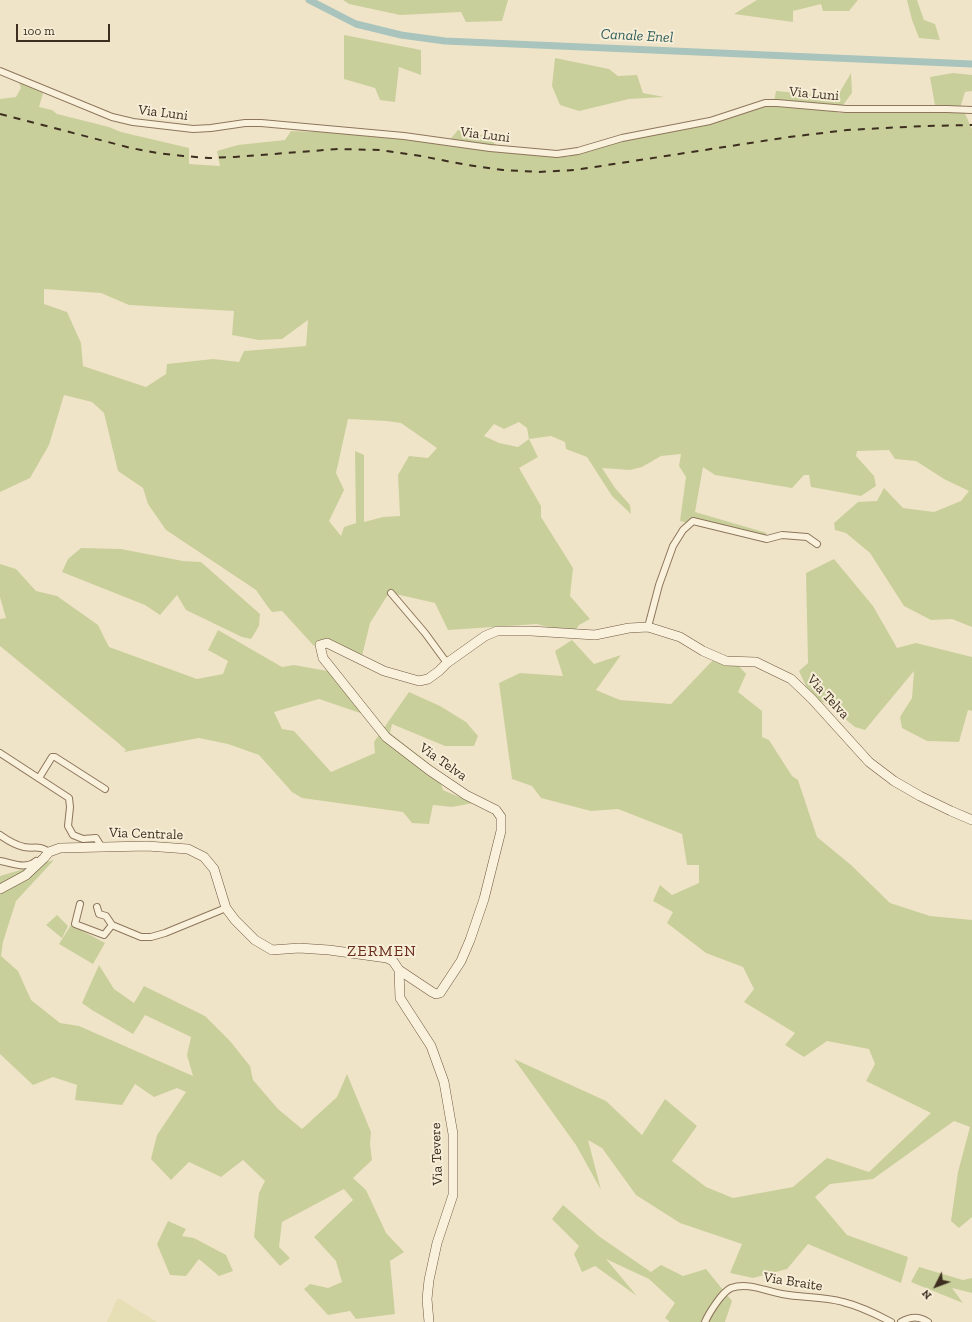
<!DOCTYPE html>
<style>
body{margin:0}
#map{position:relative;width:972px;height:1322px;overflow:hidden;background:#f0e4c8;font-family:"Zilla Slab",serif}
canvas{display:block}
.north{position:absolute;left:916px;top:1266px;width:40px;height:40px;-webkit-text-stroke:3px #f7eed8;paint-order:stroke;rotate:228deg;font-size:11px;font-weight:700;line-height:16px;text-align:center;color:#3d2e20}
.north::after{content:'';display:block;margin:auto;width:14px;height:18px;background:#3d2e20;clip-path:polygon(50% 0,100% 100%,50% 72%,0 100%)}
.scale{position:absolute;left:16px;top:24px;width:94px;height:18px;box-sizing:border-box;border:2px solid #3d2e20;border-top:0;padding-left:5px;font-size:12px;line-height:14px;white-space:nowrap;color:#3d2e20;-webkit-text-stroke:3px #f7eed8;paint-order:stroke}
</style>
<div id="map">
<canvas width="972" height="1322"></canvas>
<div class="north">N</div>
<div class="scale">100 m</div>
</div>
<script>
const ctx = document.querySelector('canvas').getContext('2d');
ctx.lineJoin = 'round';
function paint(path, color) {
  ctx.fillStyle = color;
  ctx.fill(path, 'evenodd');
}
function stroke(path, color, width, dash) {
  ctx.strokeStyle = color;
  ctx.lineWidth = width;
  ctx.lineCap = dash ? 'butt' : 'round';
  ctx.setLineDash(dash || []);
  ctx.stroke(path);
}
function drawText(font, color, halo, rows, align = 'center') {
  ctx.font = font + ' "Zilla Slab",serif';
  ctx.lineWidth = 4;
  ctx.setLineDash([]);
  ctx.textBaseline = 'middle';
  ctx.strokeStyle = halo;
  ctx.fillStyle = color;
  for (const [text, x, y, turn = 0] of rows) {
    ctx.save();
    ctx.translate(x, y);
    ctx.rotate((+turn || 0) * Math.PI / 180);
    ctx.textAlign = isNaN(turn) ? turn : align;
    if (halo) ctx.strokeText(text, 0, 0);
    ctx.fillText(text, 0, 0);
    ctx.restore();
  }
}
paint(new Path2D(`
 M117,1299H120L157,1322H107Z`), '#e6deb5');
paint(new Path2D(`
 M343,0H508L502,21L466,22L461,12L400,15L349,4Z
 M757,0H858L849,11H823L821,4L793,11V22L734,14Z
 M907,0H917L924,20L935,24L940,40L919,38L912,20Z
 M344,35L421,50V75L399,67L395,102L380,100L375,88L344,79Z
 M555,58L609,69L618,76L637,75L643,93L664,97L629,99L579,111L560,105L552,86Z
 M851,73L852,93L837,113L936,111L930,77L953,73L972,75V91L965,92L961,105L972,129V627L952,619L931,620L904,606L870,553L846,533L835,530L834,523L858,502L877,501L884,488L903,508L934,512L961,501L969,491L944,479L916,461L895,459L889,450L857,451L856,456L874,476L876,486L861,496L811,487L809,475H804L792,488L715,475L703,467L695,512L767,533L760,541L680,521L686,477L679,466L681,454L661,456L642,467L630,470L602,468L615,488L630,505L631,514L612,496L587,457L566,449L565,442L551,436L529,439L538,457L519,468L541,506V517L573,568L570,596L590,619L579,625L573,634L537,624L448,630L435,603L391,593L387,596L370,623L362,656L329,641L314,646L282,611L272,612L268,607L256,590L166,530L148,504L143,488L118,471L104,413L92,402L64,395L49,445L30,478L0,492V99L16,97L21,88L19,82L43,93L39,107L52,110L57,114L109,127L121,132L189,148V164L220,166L217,151L238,145L285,140L291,131L343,133L448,142L458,130L486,136L502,150L567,157L599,147L762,107H773L776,91L837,97ZM44,289L101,293L129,305L234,311L232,335L259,340L282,339L308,320L306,346L244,351L239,362L213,359L167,364L166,374L146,387L83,366L81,343L67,312L44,304ZM348,419L387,421L401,423L437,448L428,458L409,456L398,475L400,516L383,517L364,522V455L355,451L356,523L344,527L341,536L329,521L344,490L336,473ZM519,422L527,428L529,439L518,447L499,443L484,436L494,424L504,429Z
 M81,548L121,549L183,561L201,562L260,614L259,626L251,639L242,637L186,610L177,595L160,615L145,605L62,572L68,559Z
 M834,559L873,606L897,648L916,643L972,657V711L968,710L959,742L927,741L902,728L900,717L912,698L914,671L865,730L855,727L825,703L812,699L799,671L808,663L806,573Z
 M0,564L16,569L36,591L57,596L98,625L109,647L197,679L223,674L228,661L208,650L218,630L282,667L294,665L333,672L369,716L319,699L274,712L282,729L294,731L331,772L375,753L374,742L409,692L440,706L466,722L478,736L474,746H445L392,724L390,733L436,769L443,790L473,803L452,807L433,805L429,824L412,823L403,812L302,798L292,792L259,755L228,744L199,738L124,752L126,750L117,742L0,646V619L6,618L0,597Z
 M572,640L594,664L621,655L596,690L620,700L671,704L714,659L738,665L746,674L738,692L762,711V737L769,740L792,776L798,780L817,837L851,865L890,903L930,916L972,920V1217L959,1228L951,1221L958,1172L970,1127L954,1121L873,1179L830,1184L815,1197L847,1235L908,1257L901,1283L808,1244L787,1269L753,1278L730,1273L742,1244L680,1223L636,1195L602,1148L588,1140L601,1190L576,1145L514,1059L606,1101L642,1135L665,1099L697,1126L672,1161L706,1187L733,1198L793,1187L827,1158L869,1172L931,1113L866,1081L875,1064L869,1049L827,1041L804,1057L785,1045L795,1033L744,1002L754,989L743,967L706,953L667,923L673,912L653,901L660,885L672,895L699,883V865H687L682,834L618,809L591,811L541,798L532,786L512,779L499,683L520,673L563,676L555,651Z
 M54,860L16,901L3,942L1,956L18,971L31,1000L60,1023L79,1026L193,1076L187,1055L191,1037L145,1015L133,1034L92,1010L82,1003L99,965L114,989L134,1003L144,986L205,1016L230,1041L250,1066L253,1080L278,1109L302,1129L337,1097L347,1074L371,1132L370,1144L372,1160L353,1178L366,1190L386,1233L404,1252L390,1261L395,1314L356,1319L350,1311L328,1315L304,1289L310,1284L328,1288L342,1282L336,1261L314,1237L353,1200L344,1189L282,1222L279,1247L290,1258L280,1266L254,1237L259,1193L265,1181L243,1160L221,1177L189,1162L171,1180L151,1159L157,1135L186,1092L177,1088L154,1097L135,1084L122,1105L75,1100L77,1085L53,1077L33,1085L0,1054V876Z
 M57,915L68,926L62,938L46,925Z
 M71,925L105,943L93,964L59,944Z
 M563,1205L600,1237L651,1272L661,1265L683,1276L706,1269L732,1301L725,1322H670L665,1318L675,1303L649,1279L606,1259L637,1296L595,1266L582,1272L574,1254L579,1246L552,1219Z
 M168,1221L186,1229L182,1236L194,1238L226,1255L233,1271L219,1276L199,1259L186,1276L170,1275L157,1244Z
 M919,1267L963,1280L972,1278V1293L952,1288L963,1303L911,1282Z`), '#c9cf9b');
stroke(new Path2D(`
 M309,0L356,24L401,35L445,41L972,64`), '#a9c4bc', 7);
const street = new Path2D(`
 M0,71L112,117L133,122L193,129L211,128L245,123H261L404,136L490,148L557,154L578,151L622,138L710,121L765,103H777L846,109H947L972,110
 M391,593L425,633L447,663
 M648,627L659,585L673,546L683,530L693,521L767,539L782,535L807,537L817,544
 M0,753L69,798L70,807L68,826L73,835L83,839L96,838L101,846
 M39,778L52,757H55L105,789
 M0,835C7,840 15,845 24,847C35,849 40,845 49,852
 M0,861C13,863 25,870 36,861
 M80,904L75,924L104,935L112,925
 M97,907L99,914L106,916L112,925L141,937H151L165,933L226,908
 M705,1322C709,1313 722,1292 731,1288C748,1282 765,1291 782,1294C802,1298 823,1296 843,1302C859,1306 876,1314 891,1322
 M901,1322C911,1316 919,1316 928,1322`);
const secondary = new Path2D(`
 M0,889L26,875L44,858L49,852L60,848L147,846L188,849L204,857L214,869L226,908L235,920L255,940L272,950L299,948L329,950L387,958L393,961L399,970L432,992L436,994L440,993L461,961L470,940L484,899L501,831V817L496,810L466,795L429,770L386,737L323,658L320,645L327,643L384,671L419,681L428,679L439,671L447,663L485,636L497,631H531L595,635L629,628L648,627L680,637L703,651L726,661L756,662L791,679L812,699L869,762L894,781L920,796L951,811L972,820
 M399,970L400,998L431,1046L444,1082L453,1134V1195L437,1243L429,1280L427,1299L429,1322`);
stroke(street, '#8d765c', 8);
stroke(secondary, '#6f573f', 10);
stroke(street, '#faf1dc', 6);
stroke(secondary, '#faf1dc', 9);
stroke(new Path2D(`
 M0,114L131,148L157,153L183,156L209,158L235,157L338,149L380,150L421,156L467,165L503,170L539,172L575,170L789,137L847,130L924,126L972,125`), '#3d2e20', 2, [7, 7]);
drawText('14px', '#3d2e20', '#f7eed8', [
 ["Via Luni",814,94,5],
 ["Via Luni",163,113,7],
 ["Via Luni",485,135,7],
 ["Via Telva",828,697,47],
 ["Via Telva",443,762,35],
 ["Via Centrale",146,834,2],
 ["Via Tevere",437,1154,-92],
 ["Via Braite",793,1282,9]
]);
drawText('italic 15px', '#2f5d5a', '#f7eed8', [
 ["Canale Enel",637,36,3]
]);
ctx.letterSpacing = '1px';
drawText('16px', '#6b2e1e', '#f7eed8', [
 ["ZERMEN",382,951]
]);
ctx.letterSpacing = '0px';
</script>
